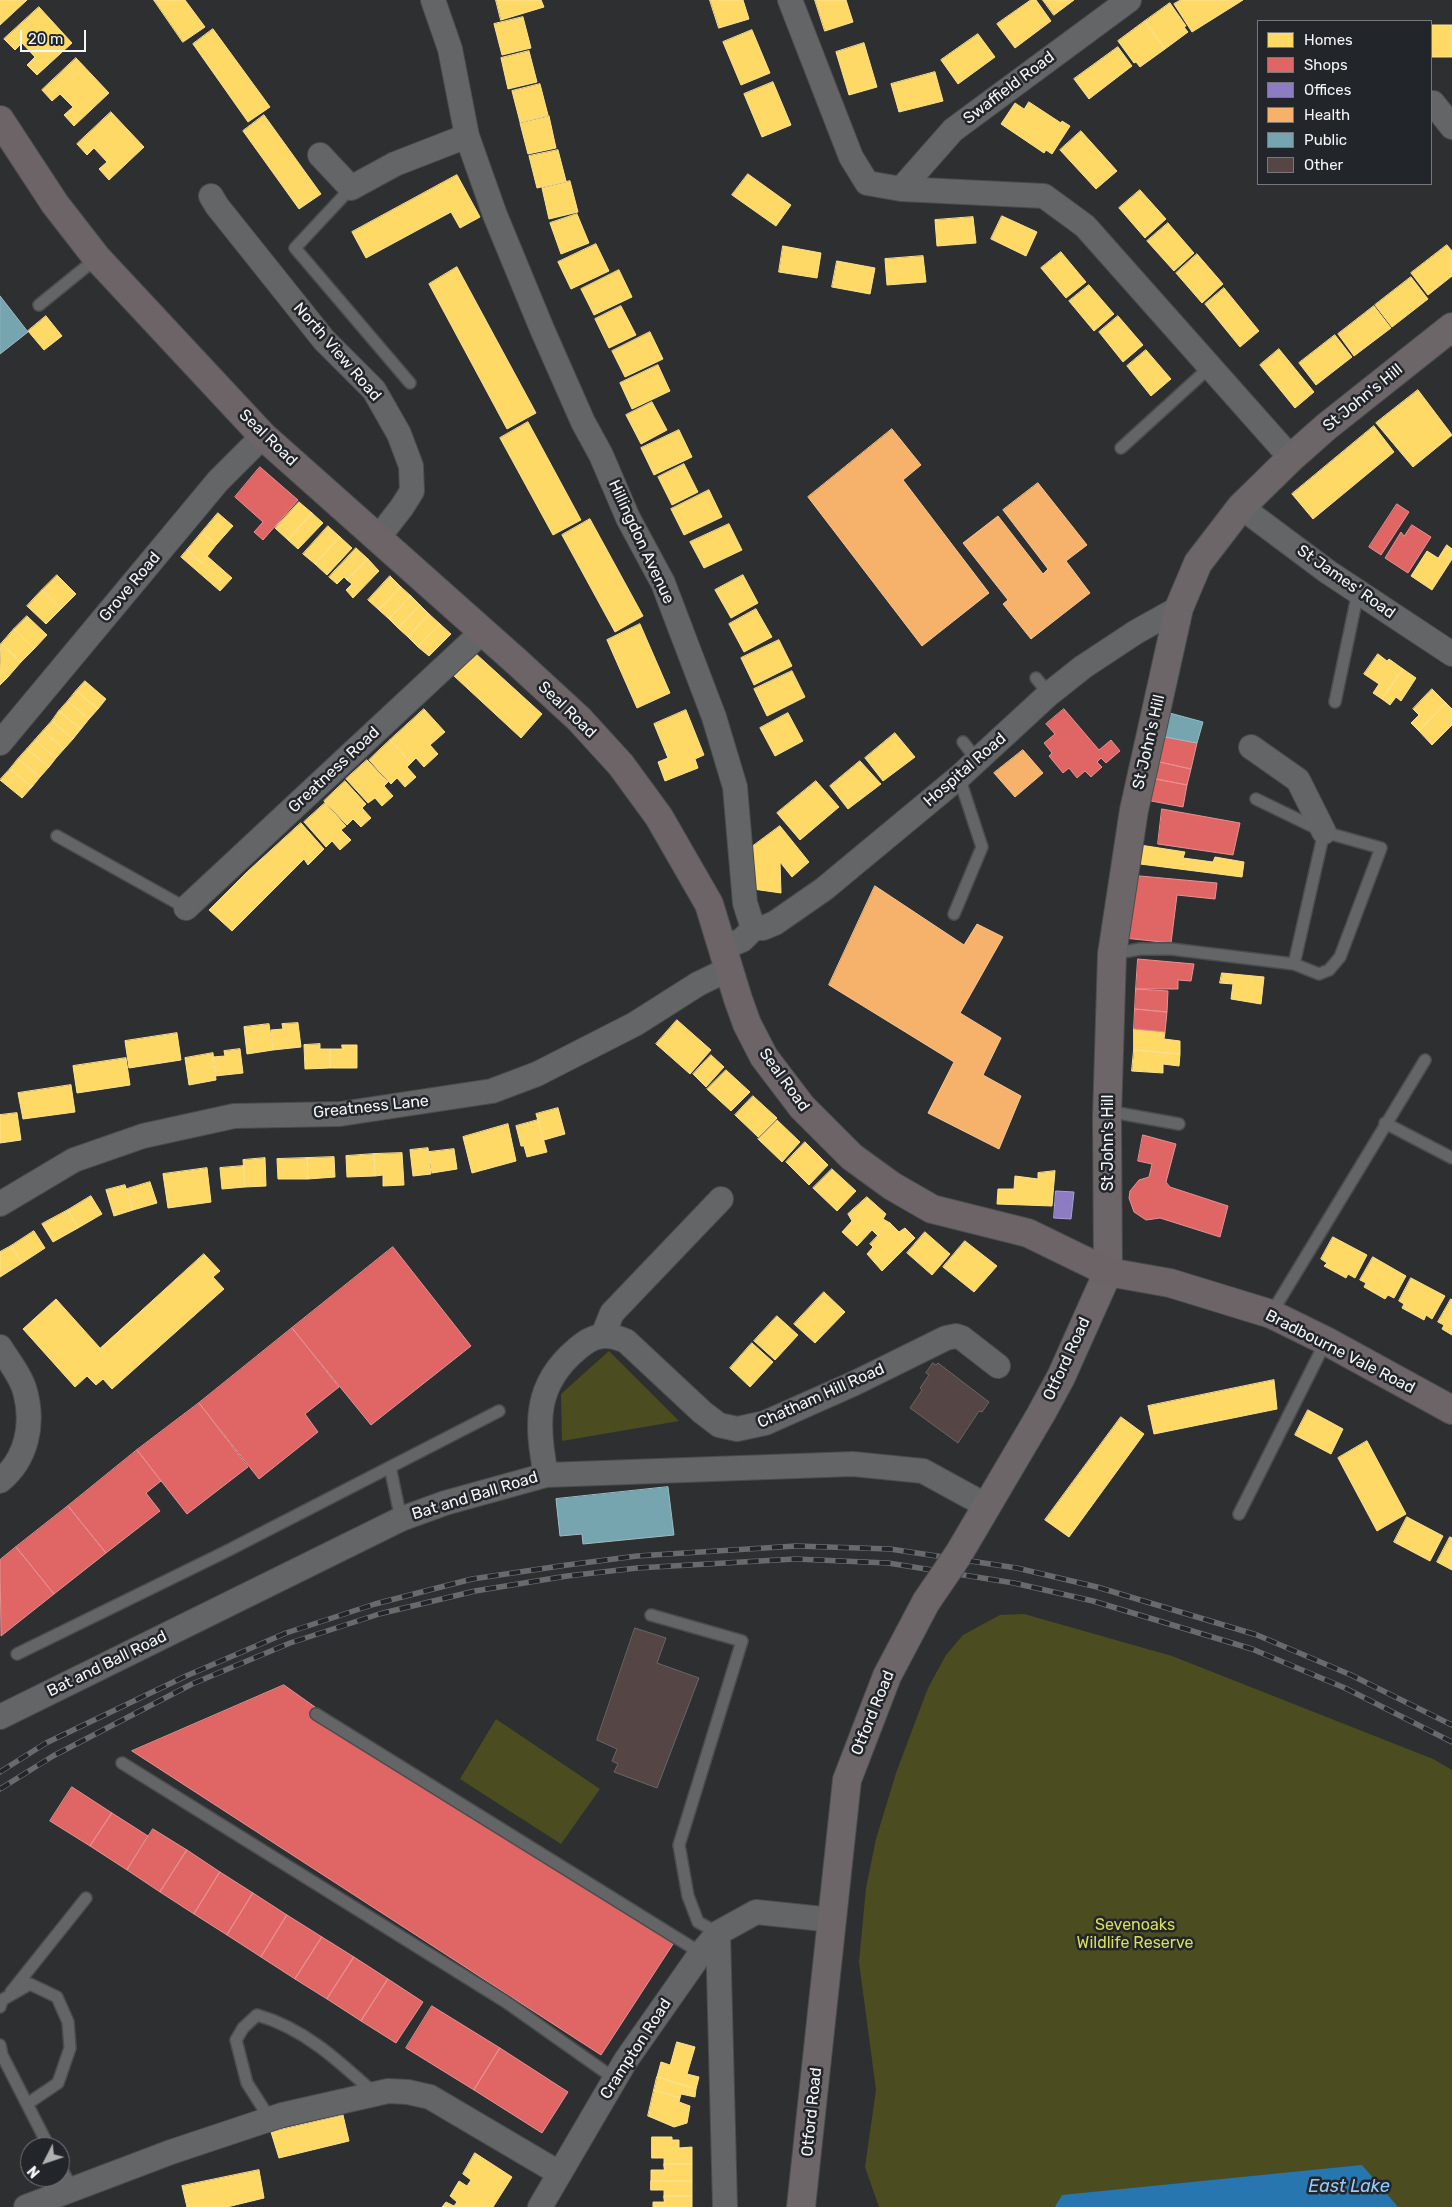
<!DOCTYPE html>
<style>
body{margin:0}
#map{position:relative;width:1452px;height:2207px;overflow:hidden;background:#2d2f31;font-family:Rubik,sans-serif}
canvas{display:block}
.legend{position:absolute;left:1257px;top:20px;width:175px;height:165px;box-sizing:border-box;background:#222529;border:1px solid #76787b;margin:0;padding:6px 9px;list-style:none;font-size:15px;color:#f3f5f7}
.legend li{display:flex;align-items:center;gap:10px;height:25px}
.legend b{width:25px;border:1px solid #76787b}
.north{position:absolute;left:20px;top:2137px;width:50px;height:50px;box-sizing:border-box;background:#222529;border:1px solid #76787b;border-radius:50%;rotate:229deg;font-size:14px;font-weight:700;line-height:20px;text-align:center;color:#f3f5f7}
.north::after{content:'';display:block;margin:auto;width:18px;height:22px;background:#aeb0b2;clip-path:polygon(50% 0,100% 100%,50% 72%,0 100%)}
.scale{position:absolute;left:20px;top:30px;width:66px;height:22px;box-sizing:border-box;border:2px solid #f3f5f7;border-top:0;padding-left:6px;font-size:15px;line-height:18px;white-space:nowrap;color:#f3f5f7;-webkit-text-stroke:4px #222529;paint-order:stroke}
</style>
<div id="map">
<canvas width="1452" height="2207"></canvas>
<ul class="legend">
<li><b style="height:14px;background:#ffd966"></b>Homes</li>
<li><b style="height:14px;background:#e06666"></b>Shops</li>
<li><b style="height:14px;background:#8e7cc3"></b>Offices</li>
<li><b style="height:14px;background:#f6b26b"></b>Health</li>
<li><b style="height:14px;background:#76a5af"></b>Public</li>
<li><b style="height:14px;background:#564545"></b>Other</li>
</ul>
<div class="north">N</div>
<div class="scale">20 m</div>
</div>
<script>
const ctx = document.querySelector('canvas').getContext('2d');
ctx.lineJoin = 'round';
function paint(path, color) {
  ctx.fillStyle = color;
  ctx.fill(path, 'evenodd');
}
function stroke(path, color, width, dash) {
  ctx.strokeStyle = color;
  ctx.lineWidth = width;
  ctx.lineCap = dash ? 'butt' : 'round';
  ctx.setLineDash(dash || []);
  ctx.stroke(path);
}
function drawText(font, color, halo, rows, align = 'center') {
  ctx.font = font + ' Rubik,sans-serif';
  ctx.lineWidth = 5;
  ctx.setLineDash([]);
  ctx.textBaseline = 'middle';
  ctx.strokeStyle = halo;
  ctx.fillStyle = color;
  for (const [text, x, y, turn = 0] of rows) {
    ctx.save();
    ctx.translate(x, y);
    ctx.rotate((+turn || 0) * Math.PI / 180);
    ctx.textAlign = isNaN(turn) ? turn : align;
    if (halo) ctx.strokeText(text, 0, 0);
    ctx.fillText(text, 0, 0);
    ctx.restore();
  }
}
paint(new Path2D(`
 M609,1351L679,1421L562,1441L561,1394Z
 M1024,1614L1172,1656L1433,1759L1452,1770V2207H879L865,2167L876,2090L859,1962L866,1888L876,1839L896,1773L928,1688L946,1655L963,1635L1000,1615Z
 M496,1719L600,1789L561,1844L460,1779Z`), '#4b4d20');
paint(new Path2D(`
 M1362,2165L1398,2207H1055L1062,2195Z`), '#2776af');
const homes = new Path2D(`
 M0,0H27L0,25Z
 M154,0H185L205,27L183,42Z
 M496,0H541L544,7L501,20Z
 M710,0H743L749,19L719,28Z
 M815,0H846L853,22L825,31Z
 M1031,0H1036L1051,21L1015,48L997,24Z
 M1043,0H1074L1054,15Z
 M1181,0H1243L1192,32L1174,4Z
 M1170,3L1186,26L1184,27L1188,32L1165,49L1145,21Z
 M39,7L72,43L37,75L27,65L35,57L22,43L15,50L4,39Z
 M523,17L531,48L502,55L494,24Z
 M1145,21L1165,49L1140,67L1136,62L1134,63L1118,41Z
 M1431,25H1452V57H1431Z
 M213,29L270,107L248,122L193,44Z
 M752,30L770,73L741,85L723,42Z
 M978,34L995,57L958,84L941,60Z
 M864,43L877,87L849,95L836,52Z
 M1118,47L1132,66L1089,99L1074,79Z
 M529,51L537,82L508,89L501,58Z
 M76,58L109,93L74,126L64,115L73,107L60,94L52,101L42,90Z
 M935,72L943,101L899,112L891,84Z
 M773,82L791,125L762,137L744,94Z
 M540,84L548,115L520,122L512,91Z
 M1029,102L1061,123L1062,121L1070,126L1052,154L1046,150L1044,153L1001,124L1015,103L1024,109Z
 M111,112L144,147L109,180L99,169L107,162L94,148L87,155L77,144Z
 M264,115L321,194L299,209L243,131Z
 M549,116L556,148L528,154L520,123Z
 M1081,131L1117,171L1096,189L1060,150Z
 M558,150L566,181L537,188L529,156Z
 M748,174L791,205L776,226L732,195Z
 M457,175L480,217L460,228L451,212L366,258L352,232Z
 M570,181L578,212L549,219L542,188Z
 M1140,190L1166,219L1145,238L1119,208Z
 M577,214L589,243L561,254L550,223Z
 M1002,216L1037,232L1026,256L991,239Z
 M973,217L976,243L937,246L935,220Z
 M1168,223L1194,253L1174,271L1147,241Z
 M596,244L609,271L571,289L558,262Z
 M1447,245L1452,251V276L1428,295L1411,273Z
 M783,246L821,253L817,278L779,272Z
 M1061,252L1086,282L1066,298L1041,268Z
 M1197,254L1223,284L1202,303L1176,273Z
 M923,256L926,282L887,285L885,259Z
 M837,261L875,268L870,294L832,287Z
 M457,267L536,413L507,429L429,284Z
 M619,270L632,297L594,315L581,289Z
 M1411,277L1428,299L1392,327L1375,305Z
 M1089,285L1114,314L1094,331L1069,301Z
 M1224,288L1259,331L1240,347L1205,304Z
 M621,306L636,335L609,348L595,319Z
 M1374,306L1391,328L1354,356L1338,334Z
 M46,316L62,336L44,350L28,331Z
 M1118,316L1143,345L1123,362L1099,332Z
 M650,332L663,359L625,377L612,351Z
 M1335,335L1352,357L1316,385L1299,363Z
 M1279,349L1314,392L1295,408L1260,365Z
 M1146,350L1171,379L1151,396L1127,366Z
 M658,365L670,391L632,409L620,383Z
 M1418,390L1452,435L1413,467L1376,423Z
 M652,402L667,430L641,444L626,415Z
 M528,422L581,520L553,535L500,438Z
 M1374,426L1394,452L1313,519L1292,494Z
 M679,430L692,457L654,475L641,448Z
 M684,464L698,492L672,505L658,477Z
 M709,490L722,517L684,535L671,509Z
 M299,502L312,513L288,540L275,528Z
 M218,513L233,526L216,545L202,532Z
 M312,513L323,523L298,549L288,540Z
 M590,519L643,616L615,632L562,535Z
 M729,524L742,550L704,568L690,542Z
 M328,526L340,537L315,564L303,554Z
 M202,532L216,545L202,563L187,550Z
 M340,537L352,548L327,575L315,564Z
 M1447,545L1452,549V559L1432,590L1411,576L1427,551L1438,558Z
 M356,548L368,559L347,580L344,577L337,584L329,577Z
 M187,550L202,563L207,556L232,578L220,591L181,557Z
 M368,559L379,571L353,598L346,590L352,584L347,580Z
 M57,575L76,594L61,609L42,590Z
 M743,575L758,603L731,618L715,590Z
 M390,576L401,587L379,610L368,600Z
 M401,587L411,596L389,619L379,610Z
 M42,590L61,609L46,624L27,606Z
 M411,596L420,605L398,628L389,619Z
 M420,605L429,614L408,637L398,628Z
 M756,609L772,637L744,652L729,624Z
 M429,614L440,624L418,647L408,637Z
 M27,616L47,635L34,649L14,629Z
 M440,624L451,634L429,656L418,647Z
 M640,624L670,693L637,708L607,640Z
 M14,629L34,649L21,662L1,644Z
 M779,640L792,666L754,685L741,658Z
 M1,644L21,662L8,677L0,669Z
 M475,653L542,714L521,738L454,676Z
 M1378,654L1387,661L1389,659L1403,669L1382,699L1373,693L1379,684L1364,674Z
 M0,669L8,677L0,685Z
 M1403,669L1416,678L1401,701L1396,697L1390,705L1382,699Z
 M792,671L805,697L767,716L754,689Z
 M85,681L106,699L98,709L76,691Z
 M1432,689L1446,703L1419,731L1411,723L1419,715L1413,709Z
 M76,691L98,709L89,719L68,701Z
 M68,701L89,719L81,729L59,711Z
 M1446,703L1452,709V725L1432,745L1419,731Z
 M424,709L445,732L430,745L438,754L424,767L416,758L411,763L390,740Z
 M686,710L704,755L695,759L698,768L665,781L658,762L668,758L654,724Z
 M59,711L81,729L73,739L52,721Z
 M788,713L803,741L775,756L760,728Z
 M52,721L73,739L64,749L43,731Z
 M43,731L64,749L56,758L35,740Z
 M895,733L915,757L883,781L865,758Z
 M35,740L56,758L49,767L27,749Z
 M390,740L411,763L407,767L416,777L405,787L397,778L391,784L369,760Z
 M27,749L49,767L40,777L18,759Z
 M18,759L40,777L32,787L10,769Z
 M367,760L388,782L384,786L393,796L382,806L375,798L368,803L346,779Z
 M860,761L881,784L848,809L830,786Z
 M10,769L32,787L22,798L0,780Z
 M345,781L366,804L362,808L371,818L361,827L353,819L347,825L324,801Z
 M816,781L839,807L800,840L777,813Z
 M325,803L346,826L341,830L351,840L340,850L332,841L326,847L304,822Z
 M301,823L324,849L308,865L304,859L232,931L209,910L247,872Z
 M780,826L809,862L792,877L780,862L781,893L753,889V846Z
 M1140,845L1185,852L1183,858L1213,862L1215,857L1244,862L1242,877L1140,864Z
 M1222,973L1264,977L1261,1004L1231,999L1233,984L1220,983Z
 M677,1020L711,1050L690,1074L656,1044Z
 M298,1023L301,1047L273,1050L271,1030L283,1029L282,1024Z
 M269,1024L273,1050L247,1054L244,1027Z
 M1134,1029L1165,1032L1164,1039L1180,1041V1054L1134,1050Z
 M177,1033L181,1060L129,1068L125,1041Z
 M320,1044V1049H330V1068L305,1069L304,1045Z
 M342,1045H357V1068H330V1049H342Z
 M240,1049L243,1073L215,1076L213,1057L225,1056L224,1051Z
 M1134,1050L1180,1054L1179,1066L1163,1064V1073L1132,1071Z
 M213,1053L216,1080L189,1085L185,1058Z
 M711,1055L724,1067L706,1087L693,1074Z
 M126,1058L130,1085L77,1093L73,1066Z
 M726,1070L750,1092L731,1111L707,1089Z
 M71,1085L75,1112L23,1119L18,1093Z
 M753,1096L777,1118L758,1137L735,1115Z
 M558,1108L565,1134L544,1140L536,1114Z
 M17,1113L21,1140L0,1143V1115Z
 M538,1120L547,1152L527,1157L524,1146H521L516,1126Z
 M777,1120L800,1142L782,1162L758,1139Z
 M508,1124L516,1161L472,1173L463,1137Z
 M805,1142L828,1165L809,1185L786,1162Z
 M428,1148L431,1174L413,1176L410,1150Z
 M454,1149L457,1169L432,1173L429,1152Z
 M402,1153L404,1185L383,1186V1175L375,1176L374,1154Z
 M374,1154L375,1176L347,1177L346,1156Z
 M334,1157L335,1177L308,1179L307,1158Z
 M265,1158L266,1186L245,1187L243,1160Z
 M307,1158L308,1179H278L277,1159Z
 M243,1166L245,1187L222,1189L220,1168Z
 M207,1168L211,1202L168,1208L163,1174Z
 M832,1169L856,1191L837,1211L813,1188Z
 M1055,1171L1052,1206L997,1204L998,1189H1014L1015,1176L1038,1179V1173Z
 M150,1182L157,1203L133,1210L127,1189Z
 M125,1185L133,1210L114,1216L106,1190Z
 M91,1196L102,1214L78,1228L68,1210Z
 M867,1197L886,1214L883,1219L890,1223L878,1236L872,1230L857,1246L842,1232L852,1221L848,1214Z
 M68,1210L78,1228L53,1242L42,1224Z
 M890,1223L899,1232L905,1228L915,1238L882,1271L867,1254L873,1247L870,1244Z
 M34,1231L45,1248L22,1263L11,1246Z
 M925,1232L950,1254L932,1275L907,1253Z
 M1333,1237L1367,1255L1355,1278L1348,1274L1346,1278L1324,1266L1327,1263L1321,1259Z
 M965,1241L997,1266L974,1292L943,1267Z
 M11,1246L22,1263L0,1277V1252Z
 M204,1254L220,1271L213,1277L224,1289L112,1389L103,1379L96,1385L87,1376L75,1387L23,1329L56,1299L100,1348Z
 M1373,1257L1406,1276L1394,1298L1388,1295L1385,1299L1364,1287L1366,1283L1360,1280Z
 M1411,1278L1445,1296L1432,1319L1426,1315L1424,1320L1402,1308L1404,1304L1399,1301Z
 M824,1292L845,1312L815,1343L794,1324Z
 M1451,1299L1452,1300V1335L1442,1329L1444,1325L1438,1322Z
 M777,1316L798,1335L775,1360L754,1341Z
 M752,1343L773,1362L750,1387L730,1368Z
 M1274,1380L1277,1409L1154,1434L1148,1406Z
 M1308,1410L1343,1429L1331,1454L1295,1435Z
 M1121,1417L1144,1434L1069,1537L1045,1520Z
 M1367,1441L1406,1514L1377,1531L1338,1458Z
 M1407,1517L1443,1536L1430,1561L1394,1542Z
 M1450,1537L1452,1538V1570L1437,1562Z
 M677,2042L695,2047L687,2074L699,2077L696,2089L657,2077L661,2062L670,2065Z
 M657,2077L696,2089L695,2097L681,2094L680,2098L654,2090Z
 M654,2090L680,2098L679,2102L690,2106L687,2123L674,2127L648,2116Z
 M343,2115L349,2141L279,2158L271,2132Z
 M652,2137H672V2140H679V2148L692,2147V2164H664V2158H652Z
 M475,2153L512,2177L493,2207H442L446,2202L454,2206L457,2202L450,2196L459,2181L467,2186L471,2180L463,2174Z
 M664,2164H692V2181H651V2170H664Z
 M259,2170L264,2198L227,2207H187L182,2186Z
 M651,2181H692V2196H664V2190H651Z
 M664,2196H692V2207H653V2202H664Z`);
paint(homes, '#ffd966');
stroke(homes, '#fbe192', 1);
const shops = new Path2D(`
 M260,467L298,500L263,540L254,532L263,522L235,497Z
 M1397,504L1409,512L1381,555L1369,547Z
 M1412,525L1431,537L1408,573L1385,558L1401,532L1404,536Z
 M1064,709L1099,750L1111,740L1120,751L1106,763L1101,758L1097,762L1102,767L1091,777L1085,771L1077,778L1069,768L1063,773L1049,756L1052,753L1044,743L1055,734L1046,724Z
 M1160,736L1197,743L1191,769L1155,761Z
 M1155,761L1191,769L1187,785L1151,778Z
 M1151,778L1187,785L1183,807L1146,800Z
 M1162,809L1240,823L1233,855L1158,844Z
 M1129,875L1217,883L1215,899L1177,895L1171,943L1124,938Z
 M1138,959L1194,964L1191,981L1178,980V989H1136Z
 M1136,989L1168,991L1167,1012L1135,1009Z
 M1135,1009L1167,1012L1165,1032L1134,1029Z
 M1143,1135L1176,1144L1166,1182L1170,1187L1228,1206L1220,1237L1160,1218L1146,1220L1134,1212L1129,1198L1130,1191L1139,1180L1149,1177L1152,1164L1138,1161Z
 M393,1247L471,1346L371,1425L292,1328Z
 M292,1328L339,1387L305,1414L318,1432L259,1479L199,1403Z
 M199,1403L248,1467L187,1514L137,1450Z
 M137,1450L161,1481L146,1493L160,1511L106,1553L68,1506Z
 M68,1506L106,1553L54,1594L16,1547Z
 M16,1547L54,1594L1,1636L0,1560Z
 M284,1685L443,1798L675,1941L601,2055L132,1751Z
 M72,1787L112,1813L90,1846L50,1821Z
 M112,1813L148,1836L127,1870L90,1846Z
 M153,1829L187,1850L160,1892L127,1870Z
 M187,1850L220,1872L194,1914L160,1892Z
 M220,1872L253,1893L227,1935L194,1914Z
 M253,1893L287,1915L261,1957L227,1935Z
 M287,1915L322,1937L295,1979L261,1957Z
 M322,1937L354,1957L327,1999L295,1979Z
 M354,1957L388,1979L361,2021L327,1999Z
 M388,1979L423,2002L396,2043L361,2021Z
 M432,2006L500,2048L474,2090L406,2048Z
 M500,2048L568,2092L542,2133L474,2090Z`);
paint(shops, '#e06666');
stroke(shops, '#e69192', 1);
const offices = new Path2D(`
 M1056,1191L1074,1192L1071,1219L1054,1218Z`);
paint(offices, '#8e7cc3');
stroke(offices, '#aca0d3', 1);
const health = new Path2D(`
 M892,429L921,465L903,480L989,593L922,646L808,497Z
 M1038,483L1087,545L1066,561L1090,593L1031,639L1003,604L1008,600L963,543L998,516L1043,574L1048,569L1003,510Z
 M1023,750L1043,773L1015,797L994,773Z
 M875,886L964,945L977,924L1003,937L960,1013L1001,1038L983,1075L1021,1096L999,1149L928,1113L954,1062L829,985Z`);
paint(health, '#f6b26b');
stroke(health, '#f5c695', 1);
const public = new Path2D(`
 M0,296L28,332L0,354Z
 M1166,712L1203,722L1197,743L1160,736Z
 M668,1487L674,1535L583,1544L582,1534L560,1536L556,1499Z`);
paint(public, '#76a5af');
stroke(public, '#9cbdc5', 1);
const building = new Path2D(`
 M933,1363L936,1365L938,1363L989,1402L982,1412L979,1411L958,1443L910,1408L922,1390L920,1388L929,1375L926,1373Z
 M635,1628L666,1638L657,1663L699,1678L657,1788L614,1772L618,1764L612,1761L617,1749L597,1740Z`);
paint(building, '#564545');
stroke(building, '#676767', 1);
const lane = new Path2D(`
 M351,188L295,248L410,383
 M39,305L97,258
 M1121,448L1210,367
 M1036,678L1049,694
 M1335,702L1358,592
 M963,742L977,760
 M57,836L186,908
 M954,914L982,847L959,777
 M1112,954L1140,949H1171L1294,964L1319,974L1329,970L1340,957L1381,848L1324,832L1256,799
 M1294,964L1324,832
 M1107,1111L1179,1124
 M1385,1123L1452,1158
 M1271,1314L1425,1060
 M390,1467L401,1519
 M1239,1514L1326,1341
 M651,1615L742,1641L679,1845L688,1896L698,1922L718,1933
 M17,1654L225,1552L499,1411
 M316,1714L701,1953
 M122,1763L506,2002L615,2079
 M11,1992L86,1898
 M0,2007L2,2000L30,1984L57,1997L68,2022L70,2048L58,2083L27,2104
 M0,2045L2,2055L49,2147
 M270,2119L247,2083L236,2040L243,2028L257,2015C304,2028 340,2062 375,2094
 M60,2167L73,2189`);
const street = new Path2D(`
 M433,0L450,49L467,136L495,215L542,329L583,422L601,455L628,518L663,583L714,717L735,787L745,903L752,925L750,932L742,940L723,948
 M790,0L851,157L867,183L901,189L1044,196L1085,226L1291,458
 M1433,103L1452,127
 M320,155L351,188L395,164L467,136
 M901,189L953,130L1129,0
 M211,196L217,206L324,340L374,390L399,434L411,466L412,491L402,507L378,538
 M1241,507L1328,572L1452,654
 M0,743L218,481L263,436
 M1251,747L1298,780L1324,832
 M186,908L482,632
 M752,928H763L775,923L824,889L959,777L1049,694L1083,667L1136,632L1179,608
 M0,1204L74,1160L143,1136L234,1116L340,1114L492,1091L537,1074L635,1024L698,984L729,969
 M603,1335L612,1313L721,1199
 M0,1347C8,1360 21,1376 25,1391C34,1424 27,1459 0,1481
 M546,1475C536,1424 534,1385 577,1349C593,1335 606,1332 626,1341L702,1412L719,1425L737,1429L765,1423L855,1383L946,1338L956,1336L962,1338L998,1366
 M0,1717L401,1519L445,1503L546,1475L853,1464L923,1471L987,1506
 M718,1933L725,2207
 M26,2207L171,2152L282,2115L388,2091L408,2092L430,2097L559,2173
 M540,2207L626,2060L701,1953L718,1933L756,1912L833,1920`);
const primary = new Path2D(`
 M958,1555L1041,1414L1061,1377L1108,1272L1107,1117L1112,954L1134,810L1179,608L1198,563L1241,507L1291,458L1326,427L1452,327
 M801,2207L847,1780L887,1676L926,1602`);
const highway = new Path2D(`
 M0,120L55,204L97,258L263,436L517,662L579,719L621,765L659,817L709,904L738,999L747,1024L764,1057L802,1107L852,1157L892,1186L932,1209L1028,1233L1108,1272L1170,1283L1271,1314L1326,1341L1452,1410`);
stroke(lane, '#4a4c4d', 14);
stroke(street, '#4a4c4d', 26);
stroke(primary, '#4a4c4d', 30);
stroke(highway, '#4a4c4d', 30);
stroke(lane, '#636566', 11);
stroke(street, '#636566', 24);
stroke(primary, '#6c6669', 28);
stroke(highway, '#6d6468', 28);
const rail = new Path2D(`
 M0,1772L46,1743L186,1676L286,1633L375,1604L472,1579L567,1565L637,1556L796,1546L890,1549L1017,1568L1097,1587L1257,1635L1351,1675L1452,1725
 M0,1789L53,1756L192,1684L290,1643L379,1614L475,1591L567,1576L637,1568L795,1559L888,1563L1014,1583L1093,1601L1252,1649L1345,1688L1452,1742`);
stroke(rail, '#686a6c', 5.5);
stroke(rail, '#222529', 4, [11]);
const primaryBridge = new Path2D(`
 M926,1602L958,1555`);
stroke(primaryBridge, '#4a4c4d', 30, []);
stroke(primaryBridge, '#6c6669', 28);
drawText('16px', '#f3f5f7', '#222529', [
 ["Swaffield Road",1009,88,-37],
 ["North View Road",337,352,49],
 ["St John's Hill",1363,398,-39],
 ["Seal Road",268,438,44],
 ["Hillingdon Avenue",641,542,65],
 ["St James' Road",1346,582,35],
 ["Grove Road",130,587,-50],
 ["Seal Road",567,710,44],
 ["St John's Hill",1149,742,-77],
 ["Greatness Road",334,770,-43],
 ["Hospital Road",965,770,-41],
 ["Seal Road",784,1080,54],
 ["Greatness Lane",371,1107,-6],
 ["St John's Hill",1108,1143,-90],
 ["Bradbourne Vale Road",1340,1352,27],
 ["Otford Road",1067,1359,-65],
 ["Chatham Hill Road",821,1396,-24],
 ["Bat and Ball Road",475,1496,-17],
 ["Bat and Ball Road",107,1664,-26],
 ["Otford Road",873,1713,-68],
 ["Crampton Road",636,2049,-57],
 ["Otford Road",812,2112,-84]
]);
drawText('16px', '#d9df58', '#222529', [
 ["Sevenoaks",1135,1925],
 ["Wildlife Reserve",1135,1943]
]);
drawText('italic 18px', '#90cbfd', '#222529', [
 ["East Lake",1349,2187]
]);
</script>
